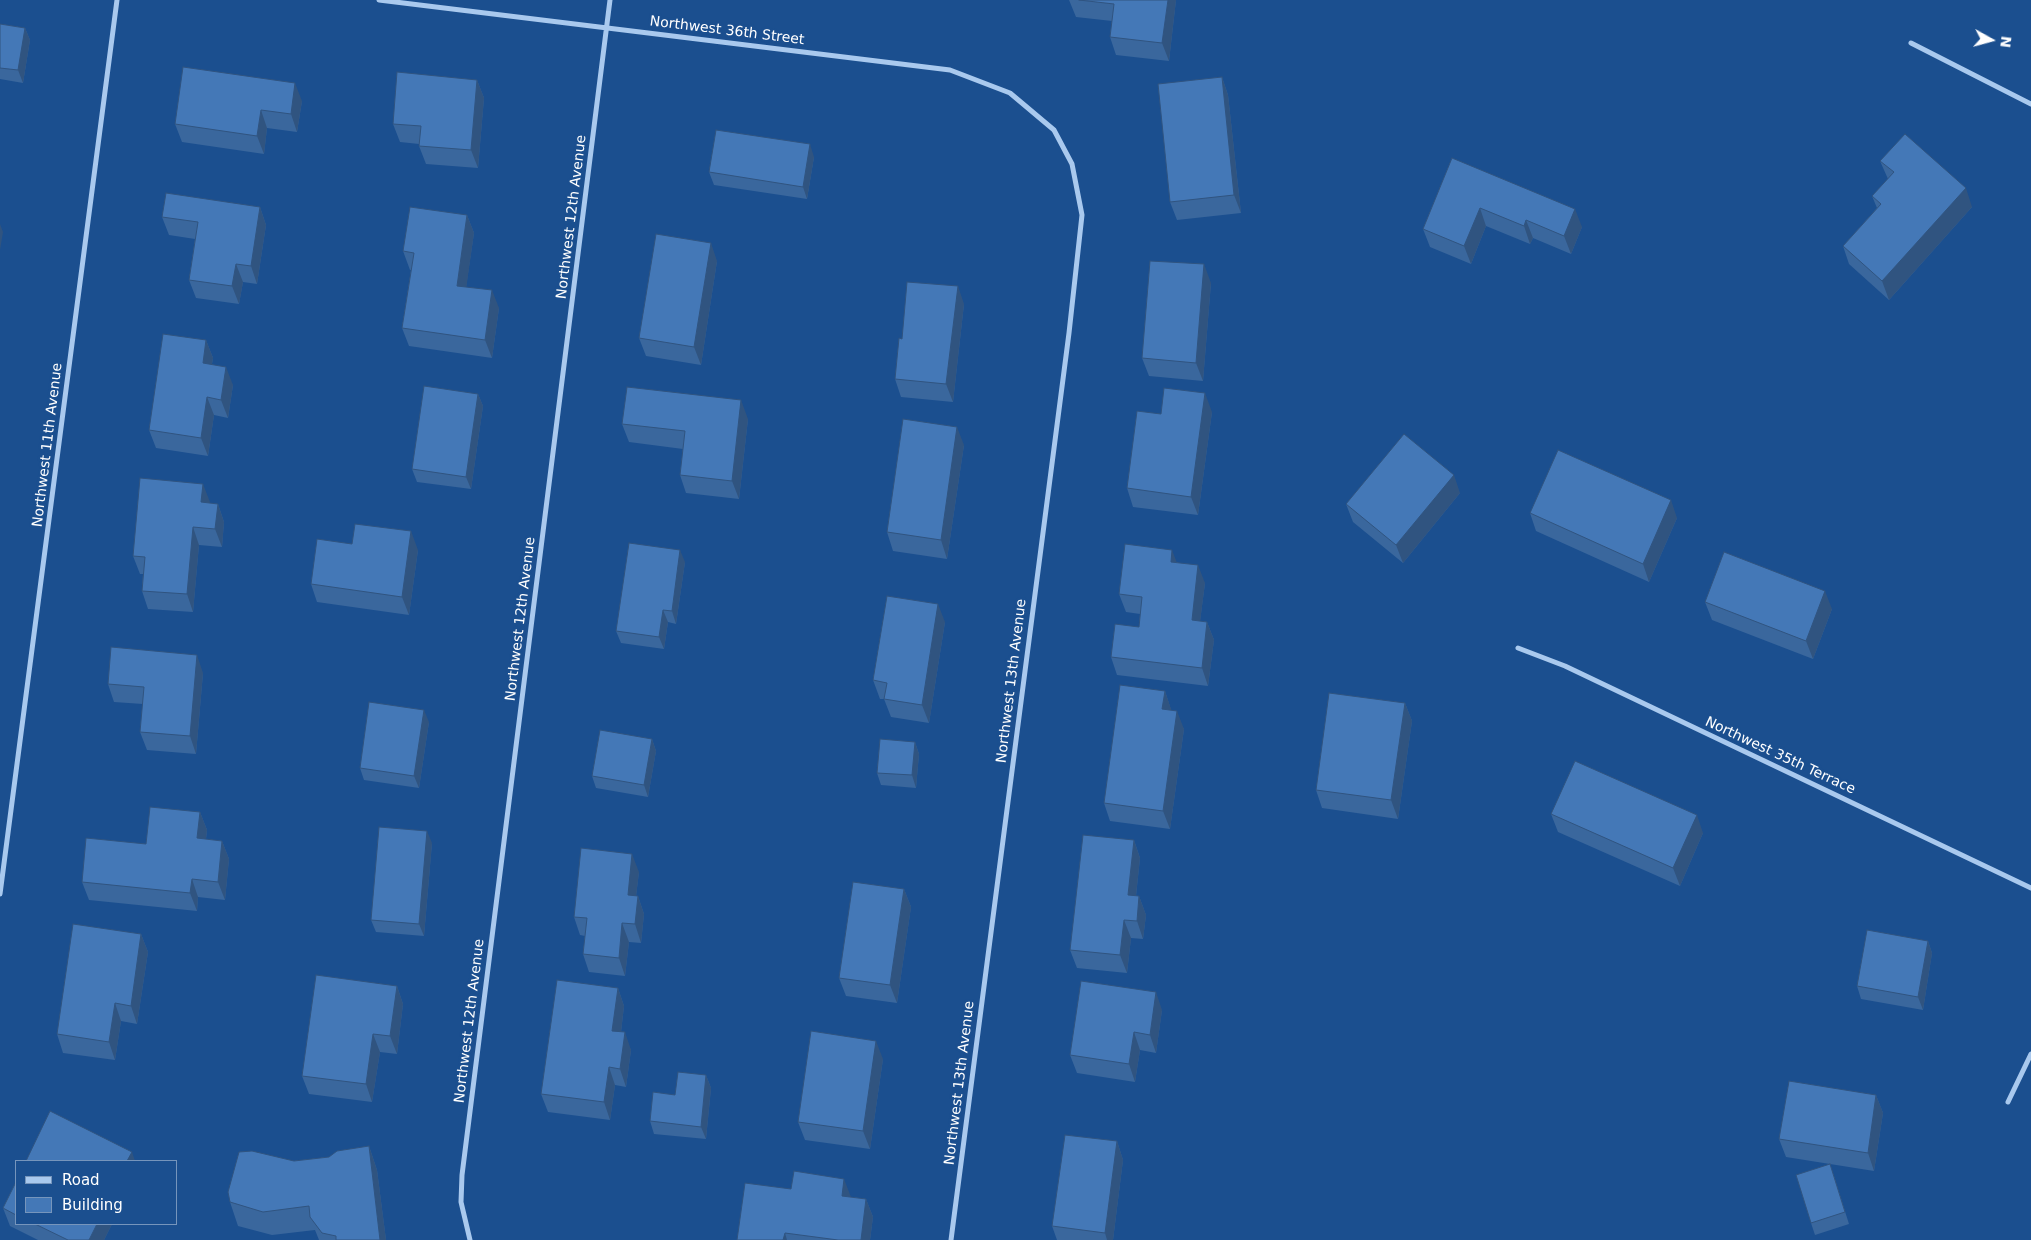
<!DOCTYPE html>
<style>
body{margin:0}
#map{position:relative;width:2031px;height:1240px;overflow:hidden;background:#1b4f8f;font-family:"DejaVu Sans",sans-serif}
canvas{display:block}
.legend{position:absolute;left:15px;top:1160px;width:162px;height:65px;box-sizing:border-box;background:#1b4f8f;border:1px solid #7695bc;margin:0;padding:6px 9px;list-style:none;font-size:15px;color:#fff}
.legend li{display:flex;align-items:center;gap:10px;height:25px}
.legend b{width:25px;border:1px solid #7695bc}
.north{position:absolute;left:1966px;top:15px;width:50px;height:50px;-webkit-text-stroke:4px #1b4f8f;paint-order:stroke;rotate:97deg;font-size:14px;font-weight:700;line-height:20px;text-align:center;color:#fff}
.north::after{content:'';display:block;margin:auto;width:18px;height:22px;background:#fff;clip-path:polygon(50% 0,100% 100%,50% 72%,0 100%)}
</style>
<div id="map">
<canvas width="2031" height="1240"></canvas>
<ul class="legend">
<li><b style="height:6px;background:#a9c9ee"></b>Road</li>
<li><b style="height:14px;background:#4478b7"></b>Building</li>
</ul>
<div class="north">N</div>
</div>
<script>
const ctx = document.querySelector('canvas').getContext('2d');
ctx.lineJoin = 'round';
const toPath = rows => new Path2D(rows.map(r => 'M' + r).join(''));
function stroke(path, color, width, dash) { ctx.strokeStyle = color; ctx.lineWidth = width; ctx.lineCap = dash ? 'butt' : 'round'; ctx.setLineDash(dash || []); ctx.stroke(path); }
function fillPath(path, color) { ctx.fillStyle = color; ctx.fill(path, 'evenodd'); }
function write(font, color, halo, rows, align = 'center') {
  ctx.font = font + ' "DejaVu Sans",sans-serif'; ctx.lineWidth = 5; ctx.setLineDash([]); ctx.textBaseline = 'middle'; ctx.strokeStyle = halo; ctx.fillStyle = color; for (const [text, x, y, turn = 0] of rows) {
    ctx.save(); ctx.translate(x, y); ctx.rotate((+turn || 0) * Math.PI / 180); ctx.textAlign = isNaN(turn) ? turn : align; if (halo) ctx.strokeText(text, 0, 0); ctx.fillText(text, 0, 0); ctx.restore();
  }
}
stroke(toPath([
 [379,0,950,70,1010,93,1054,130,1072,164,1082,215,1069,333,951,1240],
 [1911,43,2031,104],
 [1518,648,1565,666,2031,888],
 [0,894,117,0],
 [2008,1102,2031,1054],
 [470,1240,461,1202,462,1175,610,0]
]), '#a9c9ee', 5);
fillPath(toPath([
 [1069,0,1176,0,1169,61,1116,55,1110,37,1112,21,1076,17],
 [0,24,25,28,30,40,23,83,0,79],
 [1222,77,1228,95,1241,213,1177,220,1170,202],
 [477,80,484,98,478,168,426,164,419,146,419,144,400,142,393,124],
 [302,101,297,132,267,128,264,154,182,142,175,124],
 [814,157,807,199,714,185,709,172],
 [1452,158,1582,227,1571,254,1533,238,1530,244,1486,226,1471,264,1430,247,1423,229],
 [1880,161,1972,207,1889,300,1849,264,1843,246,1877,208,1872,196,1888,179],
 [260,207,266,225,257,284,243,282,239,304,196,298,189,280,195,239,169,235,162,217],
 [467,215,474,233,466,287,499,308,492,358,409,346,402,328,411,270,410,270,403,251],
 [717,261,701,365,646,356,639,338],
 [1211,283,1203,381,1149,376,1142,358],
 [964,304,953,402,901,397,895,379,902,339],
 [206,340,213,358,212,364,233,385,228,418,214,415,208,456,156,448,149,430],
 [478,394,483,406,471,489,417,482,412,469],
 [1212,412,1198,515,1133,507,1127,488,1161,414],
 [748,419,739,499,686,493,680,475,683,449,629,442,622,424],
 [964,445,947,559,893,551,887,532],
 [1460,493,1403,563,1353,522,1346,504],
 [210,502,209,503,218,504,224,522,222,547,199,545,193,612,148,609,142,591,143,574,140,574,133,556],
 [1530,513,1677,518,1649,582,1536,531],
 [352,544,418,550,409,615,317,602,311,584],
 [685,562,676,624,668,622,664,649,621,643,616,631],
 [1177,562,1205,583,1200,621,1207,622,1214,640,1208,686,1117,675,1111,657,1139,627,1140,614,1126,612,1119,594],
 [1705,602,1832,609,1813,659,1712,620],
 [945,622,929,723,891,717,884,699,880,699,873,680],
 [203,673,196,754,147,750,140,732,143,704,114,702,108,684],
 [1165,691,1171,710,1184,729,1170,829,1110,821,1104,803],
 [1405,703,1412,721,1398,819,1322,808,1316,790],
 [429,722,419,788,364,780,360,768],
 [652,739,656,751,648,797,596,788,592,776],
 [915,742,919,754,916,788,881,785,877,773],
 [200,812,207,830,206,839,222,841,229,859,225,900,198,897,197,911,89,900,82,882],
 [1551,814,1703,833,1680,886,1558,832],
 [1134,840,1140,858,1136,896,1139,896,1146,915,1143,939,1131,938,1127,973,1077,968,1070,950],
 [432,843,424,936,376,932,371,920],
 [639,872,636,896,638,896,644,914,641,943,629,942,625,976,589,972,583,954,585,936,580,935,574,917],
 [904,889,911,907,897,1003,846,996,839,978],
 [141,934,148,952,137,1024,121,1021,115,1060,63,1053,57,1034],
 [1928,941,1932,953,1923,1010,1861,999,1857,986],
 [397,986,403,1004,397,1054,380,1052,372,1102,309,1094,302,1076],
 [618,988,624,1006,621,1032,631,1050,626,1087,615,1085,610,1120,548,1112,541,1094],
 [1162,1010,1156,1053,1140,1050,1135,1082,1077,1073,1070,1055],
 [883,1059,870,1149,805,1140,798,1122],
 [706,1075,711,1088,706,1139,654,1134,650,1121,675,1095],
 [1876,1095,1883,1113,1874,1171,1786,1157,1779,1139],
 [1117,1141,1123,1160,1113,1240,1057,1240,1052,1226],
 [369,1146,377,1170,386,1240,319,1240,315,1230,272,1235,238,1226,230,1202,294,1161,329,1157],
 [1830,1164,1849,1224,1815,1235,1811,1223],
 [16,1182,16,1224,112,1224,104,1240,38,1240,10,1226,3,1208],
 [851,1197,866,1199,873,1217,870,1240,737,1240]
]), '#3a679d');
fillPath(toPath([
 [1168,0,1176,0,1169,61,1162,43],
 [25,28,30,40,23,83,18,70],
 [1222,77,1228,95,1241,213,1234,195],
 [477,80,484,98,478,168,471,150],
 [295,83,302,101,297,132,291,114],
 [261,110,267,128,264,154,257,136],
 [810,144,814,157,807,199,803,187],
 [1966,188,1972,207,1889,300,1882,281],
 [260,207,266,225,257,284,251,266],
 [1480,208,1486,226,1471,264,1464,246],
 [1575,209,1582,227,1571,254,1564,236],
 [467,215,474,233,464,304,457,286],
 [1526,220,1533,238,1530,244,1524,226],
 [0,224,3,232,0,250],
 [711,243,717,261,701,365,694,347],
 [236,264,243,282,239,304,232,286],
 [1204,264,1211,283,1203,381,1196,363],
 [958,286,964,304,953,402,946,384],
 [492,290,499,308,492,358,485,340],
 [206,340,213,358,209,381,203,363],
 [226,367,233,385,228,418,221,400],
 [1205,393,1212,412,1198,515,1191,497],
 [478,394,483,406,471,489,466,477],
 [207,397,214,415,208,456,201,438],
 [741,400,748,419,739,499,732,481],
 [957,427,964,445,947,559,941,540],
 [1454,475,1460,493,1403,563,1396,545],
 [203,484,210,502,208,520,201,502],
 [1671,500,1677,518,1649,582,1643,564],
 [218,504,224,522,222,547,215,529],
 [193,527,199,545,193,612,187,594],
 [411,531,418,550,409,615,402,597],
 [680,550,685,562,676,624,672,611],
 [1172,550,1179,568,1171,562],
 [1198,565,1205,583,1198,638,1192,620],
 [1825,591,1832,609,1813,659,1806,641],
 [938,604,945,622,929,723,922,705],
 [663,610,668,622,664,649,659,637],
 [1207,622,1214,640,1208,686,1202,668],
 [197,655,203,673,196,754,190,736],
 [1165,691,1171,709,1169,727,1162,709],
 [1405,703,1412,721,1398,819,1391,800],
 [424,710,429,722,419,788,414,776],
 [1177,711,1184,729,1170,829,1163,811],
 [652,739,656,751,648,797,644,785],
 [915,742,919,754,916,788,912,775],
 [200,812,207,830,204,856,197,838],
 [1697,815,1703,833,1680,886,1673,868],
 [427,831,432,843,424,936,419,924],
 [1134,840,1140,858,1134,914,1128,895],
 [222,841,229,859,225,900,218,882],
 [632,854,639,872,634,913,628,895],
 [192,879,198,897,197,911,190,893],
 [904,889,911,907,897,1003,890,985],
 [638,896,644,914,641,943,635,924],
 [1139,896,1146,915,1143,939,1137,921],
 [1124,920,1131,938,1127,973,1120,955],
 [622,923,629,942,625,976,619,958],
 [141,934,148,952,137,1024,131,1006],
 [1928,941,1932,953,1923,1010,1918,997],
 [397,986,403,1004,397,1054,390,1036],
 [618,988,624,1006,619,1049,612,1031],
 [1156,992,1162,1010,1156,1053,1150,1035],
 [115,1003,121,1021,115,1060,109,1042],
 [625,1032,631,1050,626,1087,620,1069],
 [1134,1032,1140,1050,1135,1082,1129,1064],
 [373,1034,380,1052,372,1102,366,1084],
 [876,1041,883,1059,870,1149,863,1131],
 [609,1067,615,1085,610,1120,604,1102],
 [706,1075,711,1088,706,1139,701,1127],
 [1876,1095,1883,1113,1874,1171,1868,1153],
 [1117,1141,1123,1160,1113,1240,1107,1240,1105,1233],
 [369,1146,377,1170,386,1240,380,1240],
 [132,1152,135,1161,127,1161],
 [844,1179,851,1197,849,1214,842,1196],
 [866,1199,873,1217,870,1240,861,1240],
 [97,1224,112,1224,104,1240,89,1240],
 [785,1233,787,1240,783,1240]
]), '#305480');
const building = toPath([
 [1079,0,1168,0,1162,43,1110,37,1114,4,1079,0],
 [0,24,25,28,18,70,0,68,0,24],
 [183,67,295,83,291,114,261,110,257,136,175,124,183,67],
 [397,72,477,80,471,150,419,146,421,126,393,124,397,72],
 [1222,77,1234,195,1170,202,1158,84,1222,77],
 [716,130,810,144,803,187,709,172,716,130],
 [1905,134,1966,188,1882,281,1843,246,1881,204,1872,196,1894,172,1880,161,1905,134],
 [1452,158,1575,209,1564,236,1526,220,1524,226,1480,208,1464,246,1423,229,1452,158],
 [166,193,260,207,251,266,236,264,232,286,189,280,198,222,162,217,166,193],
 [410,207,467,215,457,286,492,290,485,340,402,328,414,253,403,251,410,207],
 [656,234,711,243,694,347,639,338,656,234],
 [1150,261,1204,264,1196,363,1142,358,1150,261],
 [907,282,958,286,946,384,895,379,899,338,902,339,907,282],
 [163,334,206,340,203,363,226,367,221,400,207,397,201,438,149,430,163,334],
 [424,386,478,394,466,477,412,469,424,386],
 [627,387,741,400,732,481,680,475,685,431,622,424,627,387],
 [1164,388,1205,393,1191,497,1127,488,1137,411,1161,414,1164,388],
 [903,419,957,427,941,540,887,532,903,419],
 [1404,434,1454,475,1396,545,1346,504,1404,434],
 [1558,450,1671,500,1643,564,1530,513,1558,450],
 [140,478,203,484,201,502,218,504,215,529,193,527,187,594,142,591,145,557,133,556,140,478],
 [355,524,411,531,402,597,311,584,317,539,352,544,355,524],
 [629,543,680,550,672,611,663,610,659,637,616,631,629,543],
 [1125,544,1172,550,1171,562,1198,565,1192,620,1207,622,1202,668,1111,657,1115,624,1139,627,1142,597,1119,594,1125,544],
 [1724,552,1825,591,1806,641,1705,602,1724,552],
 [887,596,938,604,922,705,884,699,887,683,873,680,887,596],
 [111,647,197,655,190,736,140,732,144,687,108,684,111,647],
 [1120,685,1165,691,1162,709,1177,711,1163,811,1104,803,1120,685],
 [1329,693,1405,703,1391,800,1316,790,1329,693],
 [369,702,424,710,414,776,360,768,369,702],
 [600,730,652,739,644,785,592,776,600,730],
 [880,739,915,742,912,775,877,773,880,739],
 [1575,761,1697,815,1673,868,1551,814,1575,761],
 [150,807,200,812,197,838,222,841,218,882,192,879,190,893,82,882,86,838,146,844,150,807],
 [379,827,427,831,419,924,371,920,379,827],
 [1083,835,1134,840,1128,895,1139,896,1137,921,1124,920,1120,955,1070,950,1083,835],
 [581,848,632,854,628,895,638,896,635,924,622,923,619,958,583,954,587,918,574,917,581,848],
 [853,882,904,889,890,985,839,978,853,882],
 [73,924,141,934,131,1006,115,1003,109,1042,57,1034,73,924],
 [1867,930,1928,941,1918,997,1857,986,1867,930],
 [316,975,397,986,390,1036,373,1034,366,1084,302,1076,316,975],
 [557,980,618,988,612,1031,625,1032,620,1069,609,1067,604,1102,541,1094,557,980],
 [1081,981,1156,992,1150,1035,1134,1032,1129,1064,1070,1055,1081,981],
 [811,1031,876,1041,863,1131,798,1122,811,1031],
 [678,1072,706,1075,701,1127,650,1121,653,1092,675,1095,678,1072],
 [1789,1081,1876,1095,1868,1153,1779,1139,1789,1081],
 [50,1111,132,1152,127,1161,26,1161,50,1111],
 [1065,1135,1117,1141,1105,1233,1052,1226,1065,1135],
 [369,1146,380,1240,336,1240,336,1236,322,1233,310,1217,309,1206,263,1212,230,1202,228,1192,239,1152,252,1151,294,1161,329,1157,337,1151,369,1146],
 [1830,1164,1845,1212,1811,1223,1796,1175,1830,1164],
 [794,1171,844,1179,842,1196,866,1199,861,1240,838,1240,785,1233,783,1240,737,1240,745,1183,791,1189,794,1171],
 [16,1182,16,1215,3,1208,16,1182],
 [35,1224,97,1224,89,1240,68,1240,35,1224]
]);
fillPath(building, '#4478b7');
stroke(building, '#305480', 1);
write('14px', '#fff', '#1b4f8f', [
 ["Northwest 36th Street",727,31,7],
 ["Northwest 12th Avenue",572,217,-83],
 ["Northwest 11th Avenue",48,445,-83],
 ["Northwest 12th Avenue",521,619,-83],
 ["Northwest 13th Avenue",1012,681,-83],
 ["Northwest 35th Terrace",1780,756,25],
 ["Northwest 12th Avenue",470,1021,-83],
 ["Northwest 13th Avenue",960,1083,-83]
]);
</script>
